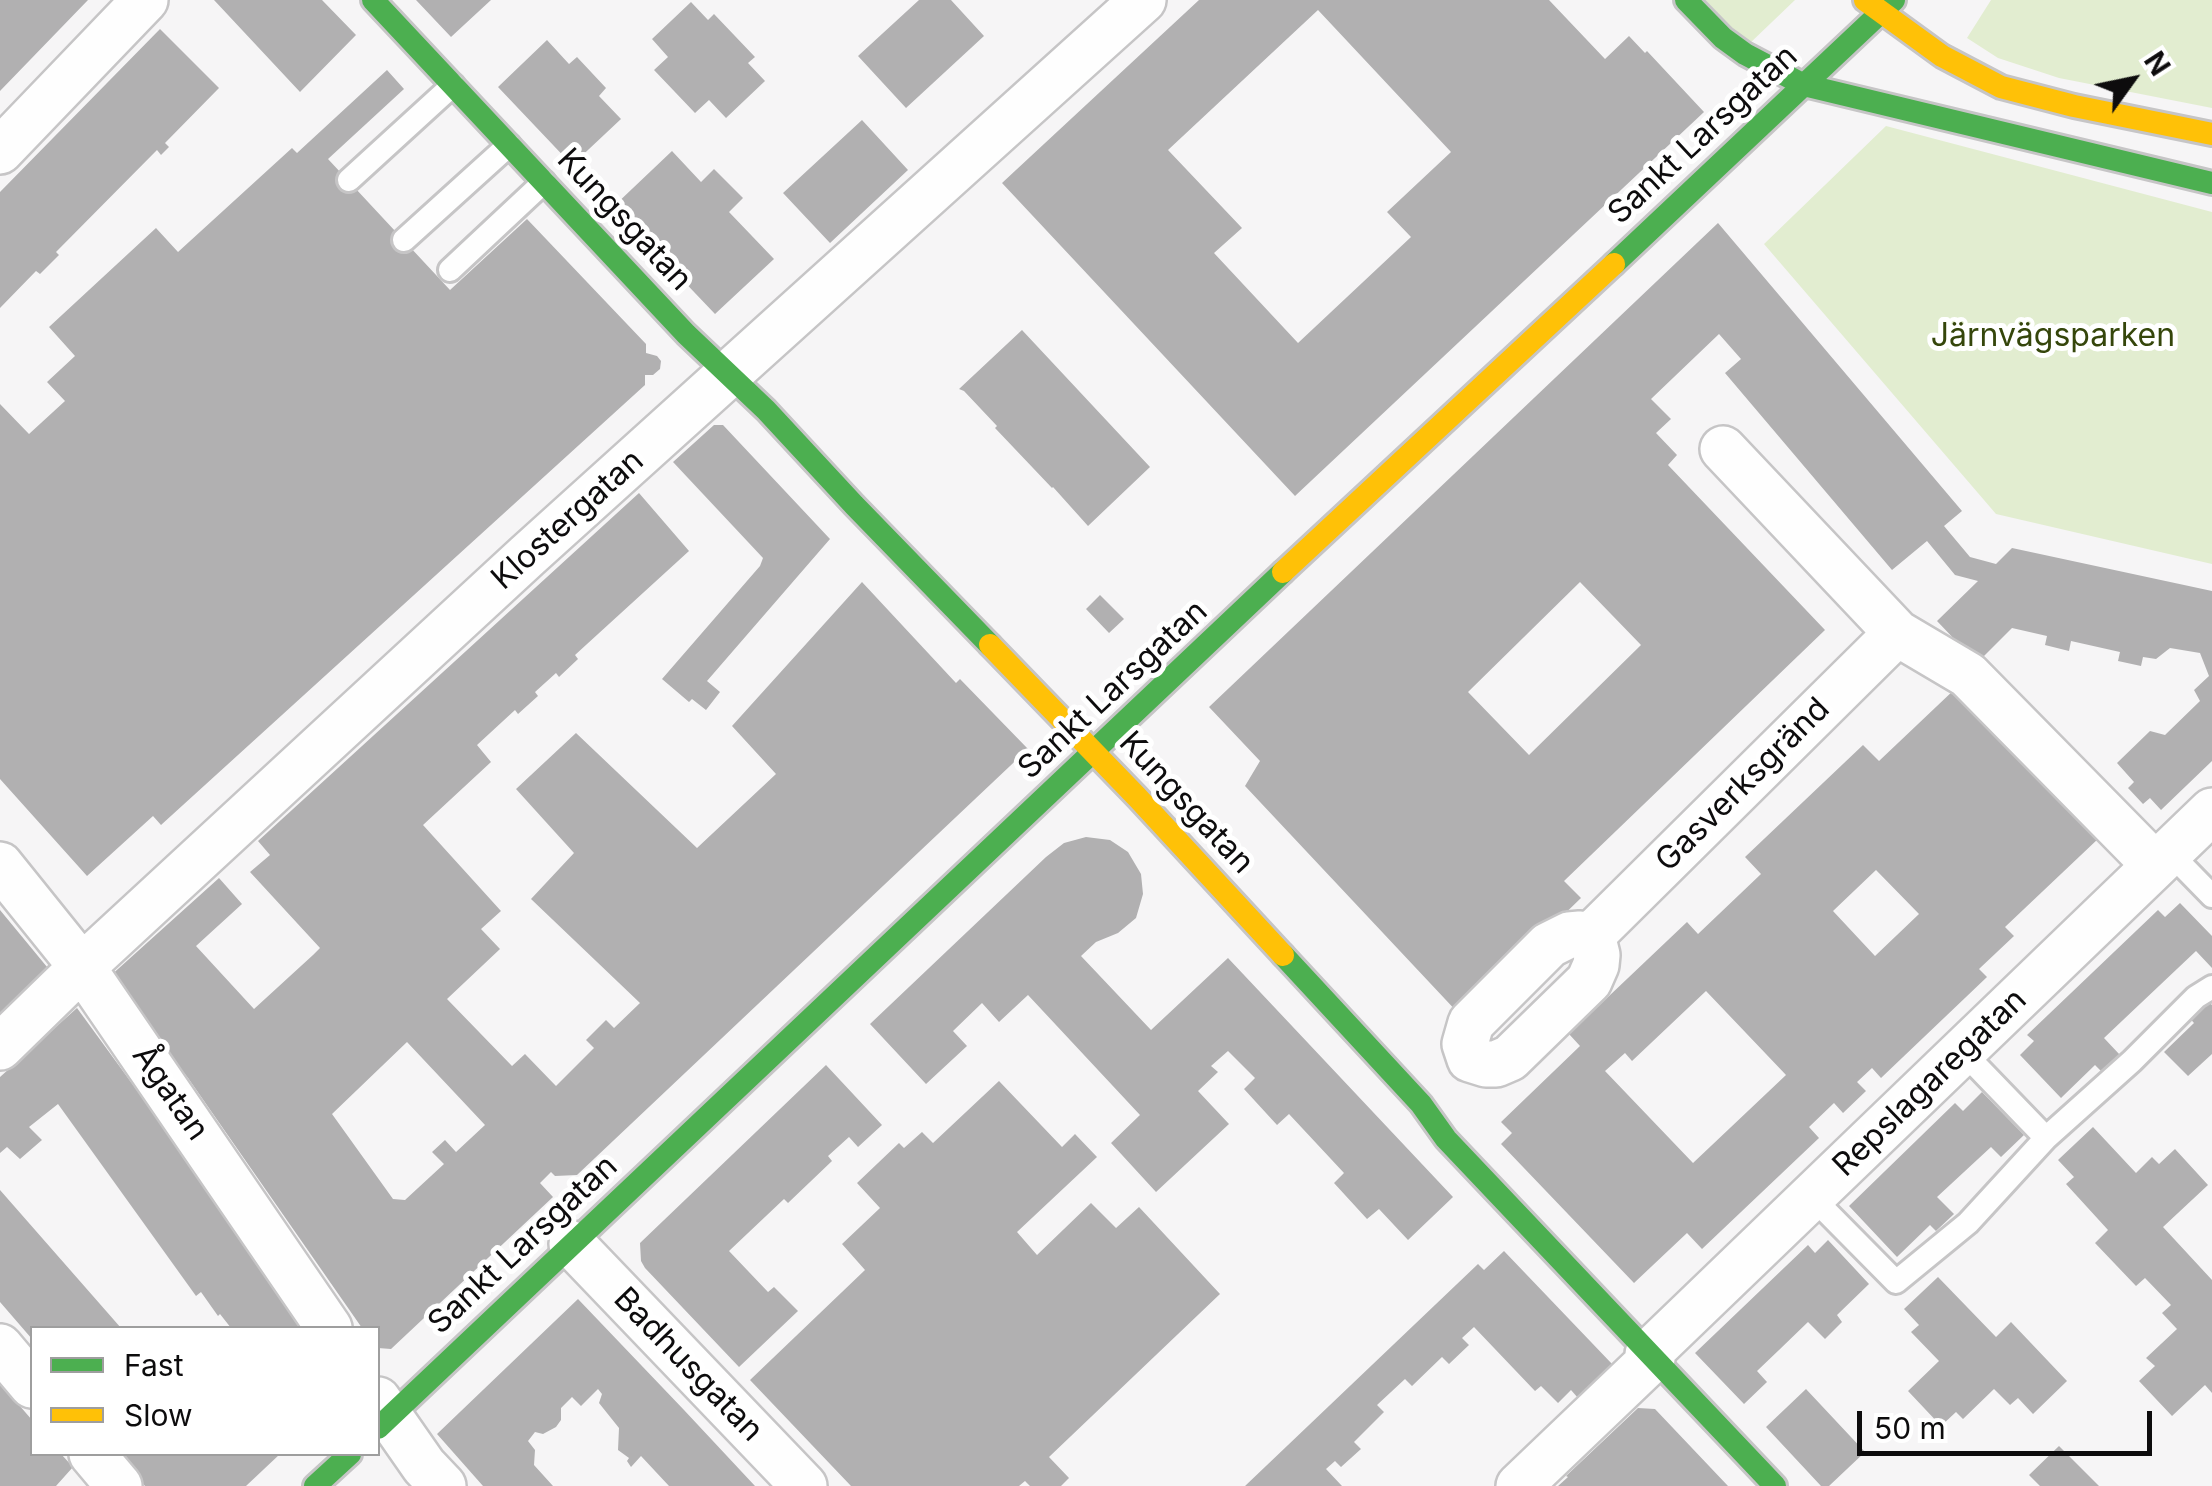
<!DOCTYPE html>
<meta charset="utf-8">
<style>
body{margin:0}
#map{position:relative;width:2212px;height:1486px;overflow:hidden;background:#f6f5f6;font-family:Inter,sans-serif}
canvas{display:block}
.legend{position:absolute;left:30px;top:1326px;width:350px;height:130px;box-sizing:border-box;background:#fff;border:2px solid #9e9e9e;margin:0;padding:12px 18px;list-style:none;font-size:30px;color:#0d0c0d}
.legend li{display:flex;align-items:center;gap:20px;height:50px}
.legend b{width:50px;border:2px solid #9e9e9e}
.north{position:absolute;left:2082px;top:30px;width:100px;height:100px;-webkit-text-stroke:8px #fff;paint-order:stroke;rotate:57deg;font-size:28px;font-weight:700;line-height:40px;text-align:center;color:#0d0c0d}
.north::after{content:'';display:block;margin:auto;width:35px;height:45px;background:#0d0c0d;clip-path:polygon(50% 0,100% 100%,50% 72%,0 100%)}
.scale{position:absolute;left:1857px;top:1411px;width:295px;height:45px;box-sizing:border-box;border:5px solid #0d0c0d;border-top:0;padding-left:12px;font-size:30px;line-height:35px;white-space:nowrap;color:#0d0c0d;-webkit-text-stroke:8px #fff;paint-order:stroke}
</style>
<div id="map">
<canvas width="2212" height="1486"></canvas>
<ul class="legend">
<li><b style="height:12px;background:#4caf50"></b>Fast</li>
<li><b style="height:12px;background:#ffc107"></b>Slow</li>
</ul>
<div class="north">N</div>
<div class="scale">50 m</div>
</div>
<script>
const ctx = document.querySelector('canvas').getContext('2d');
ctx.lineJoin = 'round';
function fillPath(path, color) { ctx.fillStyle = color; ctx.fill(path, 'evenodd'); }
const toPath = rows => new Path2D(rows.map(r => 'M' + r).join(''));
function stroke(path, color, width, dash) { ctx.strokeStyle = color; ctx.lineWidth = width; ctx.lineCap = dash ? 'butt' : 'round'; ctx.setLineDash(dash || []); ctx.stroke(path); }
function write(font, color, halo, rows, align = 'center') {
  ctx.font = font + ' Inter,sans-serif'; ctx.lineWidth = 10; ctx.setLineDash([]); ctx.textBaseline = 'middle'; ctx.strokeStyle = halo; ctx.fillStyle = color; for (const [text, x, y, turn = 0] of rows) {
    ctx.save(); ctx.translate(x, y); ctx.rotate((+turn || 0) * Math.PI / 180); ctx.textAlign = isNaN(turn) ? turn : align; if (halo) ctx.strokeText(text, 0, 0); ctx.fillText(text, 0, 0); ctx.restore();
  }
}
fillPath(toPath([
 [1705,0,1795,0,1748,45],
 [1991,0,2212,0,2212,108,2059,78,1998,58,1967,38],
 [1886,126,2212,212,2212,564,1996,514,1764,244]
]), '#e2edd0');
fillPath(toPath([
 [0,0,88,0,0,91],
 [214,0,322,0,356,35,300,92],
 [416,0,491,0,451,37],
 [919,0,951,0,984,36,906,108,858,56],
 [1199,0,1549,0,1605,59,1629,36,1645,53,1647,51,1704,112,1295,496,1002,183],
 [1318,10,1451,152,1387,212,1411,237,1298,343,1214,253,1242,228,1168,150],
 [691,2,708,20,714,14,755,57,748,63,765,81,726,118,709,100,695,113,654,70,668,57,652,39],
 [160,29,219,88,165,143,169,147,161,155,157,150,56,252,59,255,40,274,36,271,0,308,0,192],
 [547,40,569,64,577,57,606,88,599,96,621,119,572,165,498,87],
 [387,70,404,89,328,159,450,290,527,219,646,344,646,353,657,356,661,361,660,369,653,375,645,375,645,385,161,825,153,816,87,876,0,779,0,404,29,434,65,401,47,382,75,356,49,327,156,228,178,252,292,148,297,153],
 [862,120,908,170,830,243,783,193],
 [672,151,701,182,714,169,743,198,729,212,774,259,715,314,613,207],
 [1718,223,1962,511,1944,526,1970,557,1996,564,2012,548,2212,591,2212,761,2161,810,2150,798,2143,804,2128,788,2134,782,2117,763,2150,731,2165,735,2200,701,2194,690,2209,676,2200,653,2170,648,2156,659,2143,657,2141,666,2118,661,2120,652,2071,641,2069,651,2045,645,2047,636,2012,628,1977,663,1937,621,1978,581,1955,575,1927,541,1892,570,1725,373,1741,359,1719,334,1651,399,1671,419,1656,433,1677,455,1668,465,1825,630,1564,881,1581,898,1460,1015,1245,786,1260,761,1209,707],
 [1580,582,1641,645,1529,755,1468,692],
 [1022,330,1150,467,1088,526,1053,487,1052,488,995,428,997,426,964,391,959,389],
 [714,425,723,425,830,539,707,681,720,692,706,710,692,699,689,702,662,679,760,566,763,558,673,462],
 [639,493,689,551,575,655,578,659,559,677,556,673,535,692,538,696,518,714,515,710,477,745,491,762,423,825,501,911,481,929,500,949,447,999,512,1066,525,1054,556,1086,594,1048,586,1040,606,1020,614,1028,640,1003,531,899,574,853,516,789,576,733,697,848,776,774,732,726,862,582,956,683,960,679,1028,749,577,1175,555,1176,551,1172,540,1183,553,1197,391,1349,378,1348,378,1328,362,1328,188,1078,108,978,219,878,242,904,196,946,254,1009,313,955,320,948,250,872,270,855,258,841],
 [407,1042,485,1125,456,1152,445,1140,432,1152,444,1164,405,1200,393,1199,332,1114],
 [1100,595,1124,619,1109,633,1086,609],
 [1956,688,2099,838,2005,927,2014,936,1979,969,1987,977,1881,1078,1872,1068,1857,1082,1866,1091,1843,1113,1834,1103,1809,1127,1819,1138,1702,1249,1687,1233,1634,1283,1501,1144,1512,1133,1501,1122,1580,1046,1569,1034,1687,922,1698,934,1761,874,1745,857,1863,745,1879,761],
 [1876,870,1919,914,1875,956,1833,911],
 [1706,991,1786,1075,1693,1163,1605,1071,1625,1053,1632,1061],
 [1086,837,1110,840,1128,852,1141,874,1143,894,1136,918,1118,933,1096,942,1081,956,1151,1030,1228,958,1453,1197,1408,1240,1379,1209,1367,1219,1334,1183,1344,1173,1289,1114,1277,1125,1244,1089,1255,1078,1228,1051,1211,1066,1218,1072,1198,1091,1229,1124,1156,1192,1111,1143,1140,1115,1028,995,999,1022,982,1003,953,1031,967,1046,926,1084,870,1024,1046,857,1064,843],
 [2180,903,2212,936,2212,968,2196,951,2104,1038,2120,1055,2102,1072,2095,1065,2061,1098,2020,1055,2034,1041,2027,1035,2158,910,2165,917],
 [0,910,52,973,0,1020],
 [2205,998,2212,1005,2212,1054,2188,1076,2164,1052,2194,1023,2187,1015],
 [77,1008,268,1270,307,1328,231,1328,220,1314,218,1316,201,1292,196,1296,58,1104,29,1127,42,1140,20,1159,7,1147,0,1153,0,1077],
 [826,1065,882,1125,858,1147,849,1137,828,1156,832,1161,788,1203,784,1199,729,1251,768,1292,774,1287,798,1311,739,1367,645,1268,641,1261,640,1243],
 [999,1081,1062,1147,1075,1134,1097,1157,1017,1232,1037,1255,1091,1203,1116,1228,1139,1207,1220,1294,1049,1457,1069,1478,1061,1486,1030,1486,1025,1481,1019,1486,851,1486,750,1380,865,1270,842,1244,880,1208,857,1183,899,1143,904,1148,922,1132,933,1143],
 [1982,1092,2024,1135,2001,1157,1991,1147,1937,1197,1954,1214,1936,1231,1930,1225,1897,1257,1849,1206,1955,1103,1963,1111],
 [2093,1127,2136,1173,2152,1157,2159,1164,2175,1149,2208,1185,2163,1227,2212,1280,2212,1393,2205,1385,2172,1416,2139,1381,2155,1366,2146,1358,2177,1329,2162,1313,2171,1305,2145,1278,2136,1286,2095,1243,2108,1230,2066,1184,2074,1177,2058,1160],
 [0,1190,121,1328,32,1328,32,1339,0,1302],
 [1828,1240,1869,1284,1837,1315,1842,1322,1825,1339,1808,1322,1779,1350,1757,1371,1767,1382,1744,1404,1695,1353,1808,1245,1815,1253],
 [1504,1251,1613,1365,1578,1398,1571,1390,1558,1403,1541,1386,1535,1391,1474,1327,1462,1338,1469,1345,1449,1364,1442,1357,1412,1386,1405,1379,1377,1405,1384,1412,1354,1442,1361,1449,1341,1467,1335,1461,1326,1469,1342,1486,1245,1486,1478,1264,1484,1270],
 [1938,1277,1996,1337,2011,1322,2067,1381,2033,1414,2018,1398,2010,1405,1994,1389,1963,1419,1956,1412,1941,1426,1908,1391,1939,1361,1911,1332,1919,1325,1904,1309],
 [578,1299,684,1410,755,1486,669,1486,641,1456,631,1467,627,1461,629,1458,618,1450,619,1428,599,1403,602,1394,598,1389,581,1406,572,1397,561,1408,561,1420,556,1427,543,1434,535,1432,528,1441,535,1450,534,1465,553,1486,483,1486,437,1434],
 [0,1383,32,1420,32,1454,61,1454,73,1467,56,1486,0,1486],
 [1806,1389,1865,1452,1829,1486,1821,1486,1766,1427],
 [1638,1408,1655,1409,1728,1486,1558,1486,1568,1477,1566,1476],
 [2059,1446,2099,1486,2040,1486,2029,1475],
 [117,1454,280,1454,246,1486,145,1486]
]), '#b1b0b1');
const lane = toPath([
 [349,180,453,85],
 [404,240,509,145],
 [450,270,544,182],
 [2169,852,2212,896],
 [2046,1138,2132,1061,2196,997,2212,987],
 [1812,1197,1896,1282,1968,1223,2046,1138,1963,1052]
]);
const street = toPath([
 [0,151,145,0],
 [1723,449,1897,633,1968,675,2155,865],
 [0,865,82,967,329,1328],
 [1580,934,1589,938,1595,947,1597,955,1596,965,1589,981,1510,1058,1496,1064,1486,1064,1470,1059,1465,1044,1471,1023,1549,945,1569,935,1580,934],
 [1589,938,1897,633],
 [0,1047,82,967,527,556,1143,0],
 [572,1244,804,1486],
 [0,1347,32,1385],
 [1648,1354,2212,811],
 [378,1400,424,1466,443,1486],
 [92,1454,119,1486],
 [1519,1486,1652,1359]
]);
const fast = toPath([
 [373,0,686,334,766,410,854,505,990,645],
 [1686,0,1723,38,1745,54,1804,85,2212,183],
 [1614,264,1894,0],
 [1283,955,1421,1104,1446,1139,1775,1486],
 [378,1428,1283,572],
 [315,1486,350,1454]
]);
const slow = toPath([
 [1865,0,1942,56,2001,87,2074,106,2212,134],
 [1283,572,1614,264],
 [990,645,1137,797,1283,955]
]);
stroke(lane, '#c6c5c6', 28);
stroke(street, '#c6c5c6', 50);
stroke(fast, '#c6c5c6', 28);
stroke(slow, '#c6c5c6', 28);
stroke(lane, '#fefefe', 22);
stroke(street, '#fefefe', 45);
stroke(fast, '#4caf50', 22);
stroke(slow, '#ffc107', 22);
write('32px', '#0d0c0d', '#fff', [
 ["Sankt Larsgatan",1703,135,-43],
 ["Kungsgatan",624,220,47],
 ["Klostergatan",568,520,-42],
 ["Sankt Larsgatan",1113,690,-43],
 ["Gasverksgränd",1743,785,-45],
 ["Kungsgatan",1186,803,47],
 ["Repslagaregatan",1930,1083,-44],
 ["Ågatan",170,1093,55],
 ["Sankt Larsgatan",523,1245,-43],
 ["Badhusgatan",688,1365,46]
]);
write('32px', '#35460b', '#fff', [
 ["Järnvägsparken",2053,336]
]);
</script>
